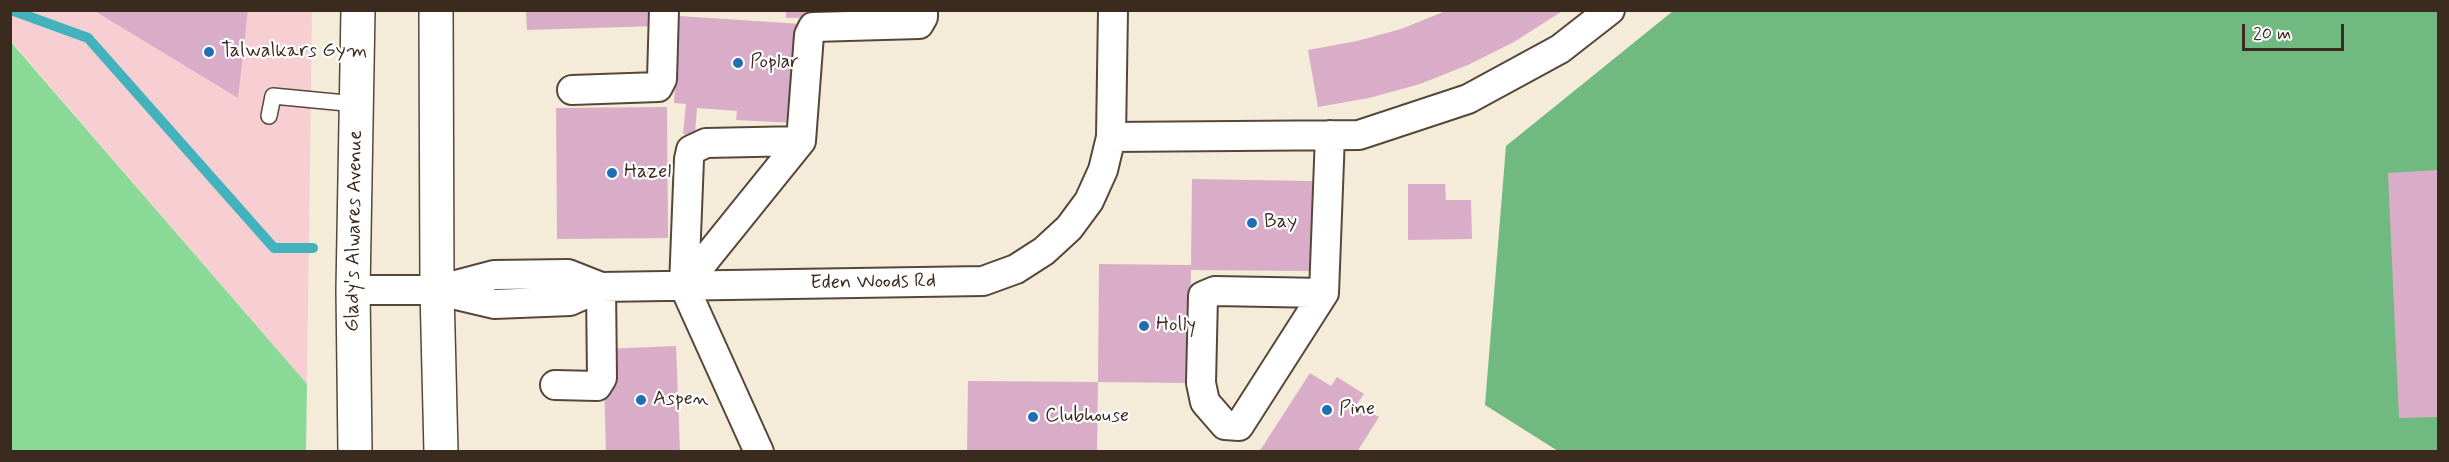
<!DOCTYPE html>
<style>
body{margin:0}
#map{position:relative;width:2449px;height:462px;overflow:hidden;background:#f4ecd8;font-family:Mynerve,sans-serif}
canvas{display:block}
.frame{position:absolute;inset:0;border:12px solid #3b2a1e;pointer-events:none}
.scale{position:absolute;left:2242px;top:24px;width:102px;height:27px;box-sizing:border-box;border:3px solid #3b2a1e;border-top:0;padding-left:8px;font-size:18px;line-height:21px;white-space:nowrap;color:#3b2a1e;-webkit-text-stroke:4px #fff;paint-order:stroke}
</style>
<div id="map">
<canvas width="2449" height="462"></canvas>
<div class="frame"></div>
<div class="scale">20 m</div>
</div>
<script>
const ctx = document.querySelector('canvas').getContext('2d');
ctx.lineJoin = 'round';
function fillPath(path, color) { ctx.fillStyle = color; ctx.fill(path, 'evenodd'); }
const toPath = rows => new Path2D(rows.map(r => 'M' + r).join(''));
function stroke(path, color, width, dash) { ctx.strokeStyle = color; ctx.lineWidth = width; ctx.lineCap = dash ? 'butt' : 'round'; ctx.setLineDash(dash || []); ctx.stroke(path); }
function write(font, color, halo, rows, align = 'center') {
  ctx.font = font + ' Mynerve,sans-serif'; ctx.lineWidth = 4.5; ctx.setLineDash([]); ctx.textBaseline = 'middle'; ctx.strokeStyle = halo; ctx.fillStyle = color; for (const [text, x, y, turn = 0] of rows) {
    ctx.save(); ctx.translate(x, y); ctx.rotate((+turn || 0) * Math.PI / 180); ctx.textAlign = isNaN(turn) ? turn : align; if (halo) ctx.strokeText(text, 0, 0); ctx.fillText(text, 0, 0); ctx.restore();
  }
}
fillPath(toPath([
 [11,11,312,11,307,384,11,41]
]), '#f7cfd3');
fillPath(toPath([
 [10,41,307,384,306,451,11,451]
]), '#8bd997');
fillPath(toPath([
 [1673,11,2438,11,2438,451,1558,451,1485,405,1506,146]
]), '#70b980');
stroke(toPath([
 [11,10,88,38,274,248,313,248]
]), '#42b2bd', 10);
fillPath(toPath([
 [93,10,248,10,238,98],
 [526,10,658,10,658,26,527,30],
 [786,10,918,10,918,16,786,18],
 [1448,10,1564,10,1514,42,1468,65,1420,84,1369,98,1318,107,1308,50,1357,41,1401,29],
 [679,16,802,24,795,123,736,120,737,111,697,108,695,134,683,134,686,104,674,103],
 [667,107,668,238,557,239,556,108],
 [2438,170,2438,417,2399,418,2388,173],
 [1192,179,1312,181,1312,271,1191,270,1189,383,1098,382,1099,264,1191,265],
 [1408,184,1445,184,1446,200,1471,200,1472,239,1408,240],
 [676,346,680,451,606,452,603,349],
 [1310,373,1331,386,1337,377,1364,394,1357,404,1379,417,1357,452,1259,452],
 [968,381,1098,382,1097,452,967,452]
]), '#d9adc7');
const lane = toPath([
 [269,116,273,96,356,104]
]);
const street = toPath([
 [572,90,658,87,662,79,664,10],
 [1111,137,1359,135,1468,99,1560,49,1610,10],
 [684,286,801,141,809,35,813,27,919,24,923,17,923,10],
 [353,290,437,290,494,275,568,274,601,287,983,281,1016,269,1044,251,1069,228,1089,201,1103,170,1111,137,1113,10],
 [439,291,494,304,570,301,601,287],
 [1324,293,1239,426,1225,425,1205,402,1201,383,1203,296,1215,291,1324,293,1330,135],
 [555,385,597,386,602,378,601,287],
 [759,452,684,286,689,159,691,150,706,143,801,141]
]);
const secondary = toPath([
 [436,10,437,290,441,452],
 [355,452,353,290,358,10]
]);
stroke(lane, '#57473a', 18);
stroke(street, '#57473a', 32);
stroke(secondary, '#57473a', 36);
stroke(lane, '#fff', 15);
stroke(street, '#fff', 28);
stroke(secondary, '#fff', 33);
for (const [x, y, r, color] of [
 [209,52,6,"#1f6fb2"],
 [738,63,6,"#1f6fb2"],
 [612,173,6,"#1f6fb2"],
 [1252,223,6,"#1f6fb2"],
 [1144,326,6,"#1f6fb2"],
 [641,400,6,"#1f6fb2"],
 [1327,410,6,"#1f6fb2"],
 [1033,417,6,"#1f6fb2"]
]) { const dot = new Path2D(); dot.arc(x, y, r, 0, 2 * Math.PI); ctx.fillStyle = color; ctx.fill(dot); stroke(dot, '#fff', 2); }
write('20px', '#3b2a1e', '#fff', [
 ["Talwalkars Gym",221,52],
 ["Poplar",750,63],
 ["Hazel",624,173],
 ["Bay",1264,223],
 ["Holly",1156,326],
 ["Aspen",653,400],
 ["Pine",1339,410],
 ["Clubhouse",1045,417]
], 'left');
write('20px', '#3b2a1e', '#fff', [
 ["Glady's Alwares Avenue",355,231,-89],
 ["Eden Woods Rd",873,283,-1]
]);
</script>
